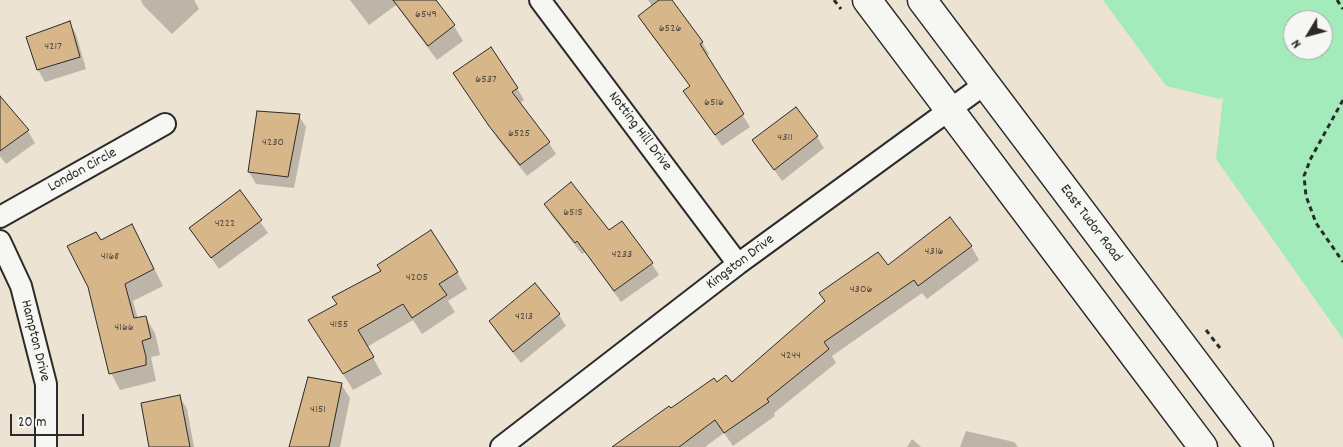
<!DOCTYPE html>
<style>
body{margin:0}
#map{position:relative;width:1343px;height:447px;overflow:hidden;background:#ede3d3;font-family:Dekko,sans-serif}
canvas{display:block}
.north{position:absolute;left:1283px;top:10px;width:50px;height:50px;box-sizing:border-box;background:#f6f6f2;border:1px solid #a5a5a2;border-radius:50%;rotate:233deg;font-size:14px;font-weight:700;line-height:20px;text-align:center;color:#2b2b2b}
.north::after{content:'';display:block;margin:auto;width:18px;height:22px;background:#2b2b2b;clip-path:polygon(50% 0,100% 100%,50% 72%,0 100%)}
.scale{position:absolute;left:10px;top:414px;width:74px;height:22px;box-sizing:border-box;border:2px solid #2b2b2b;border-top:0;padding-left:6px;font-size:15px;line-height:18px;white-space:nowrap;color:#2b2b2b;-webkit-text-stroke:4px #f6f6f2;paint-order:stroke}
</style>
<div id="map">
<canvas width="1343" height="447"></canvas>
<div class="north">N</div>
<div class="scale">20 m</div>
</div>
<script>
const ctx = document.querySelector('canvas').getContext('2d');
ctx.lineJoin = 'round';
function fillPath(path, color) { ctx.fillStyle = color; ctx.fill(path, 'evenodd'); }
const toPath = rows => new Path2D(rows.map(r => 'M' + r).join(''));
function stroke(path, color, width, dash) { ctx.strokeStyle = color; ctx.lineWidth = width; ctx.lineCap = dash ? 'butt' : 'round'; ctx.setLineDash(dash || []); ctx.stroke(path); }
function write(font, color, halo, rows, align = 'center') {
  ctx.font = font + ' Dekko,sans-serif'; ctx.lineWidth = 4; ctx.setLineDash([]); ctx.textBaseline = 'middle'; ctx.strokeStyle = halo; ctx.fillStyle = color; for (const [text, x, y, turn = 0] of rows) {
    ctx.save(); ctx.translate(x, y); ctx.rotate((+turn || 0) * Math.PI / 180); ctx.textAlign = isNaN(turn) ? turn : align; if (halo) ctx.strokeText(text, 0, 0); ctx.fillText(text, 0, 0); ctx.restore();
  }
}
fillPath(toPath([
 [1103,0,1343,0,1343,339,1216,159,1223,97,1219,99,1166,86],
 [1293,20,1323,20,1323,50,1293,50]
]), '#a3ebba');
fillPath(toPath([
 [141,0,194,0,199,9,172,34,143,5],
 [350,0,435,0,454,26,463,41,437,60,396,5,369,25],
 [648,0,670,0,702,42,709,54,706,56,750,127,722,146,685,92,691,87,646,28,639,16,652,6],
 [69,22,76,34,86,69,45,82,38,70,27,38],
 [462,85,517,88,524,100,519,104,549,143,556,154,527,176,497,138],
 [0,98,28,131,35,143,6,164,0,156],
 [299,116,306,127,294,188,256,184,249,172],
 [817,137,824,148,782,181,754,141],
 [239,192,268,233,219,269,190,228],
 [545,204,609,232,652,264,659,275,621,302,585,252,582,254,552,216],
 [101,242,141,242,163,286,133,301,138,319,145,317,155,333,160,355,151,357,156,381,120,390,111,373],
 [971,246,979,260,927,299,922,293,832,356,836,363,774,413,775,416,733,446,724,433,705,447,622,447,670,410,717,383,732,384,887,266],
 [457,272,467,289,448,301,455,312,422,334,413,320,367,347,382,374,353,390,320,337],
 [559,315,566,326,521,363,497,333,490,321],
 [341,384,350,398,340,447,291,447],
 [180,397,187,409,194,447,151,447],
 [966,431,1014,442,1018,447,960,447],
 [912,439,921,447,907,447]
]), '#0003');
const building = toPath([
 [393,0,436,0,455,25,428,46,393,0],
 [659,0,672,0,703,42,700,44,744,114,715,135,683,91,690,86,638,16,659,0],
 [70,21,80,57,37,70,26,37,70,21],
 [491,47,518,88,512,92,550,142,520,165,489,126,453,73,491,47],
 [0,96,29,130,0,151,0,96],
 [796,107,818,136,774,170,752,140,796,107],
 [257,111,300,114,288,177,248,172,257,111],
 [571,182,609,230,622,221,653,263,614,291,577,241,575,243,544,204,571,182],
 [240,190,262,220,211,258,189,228,240,190],
 [950,217,972,246,918,286,914,280,824,342,829,349,767,399,769,402,724,433,715,420,679,447,612,447,669,406,671,408,714,378,717,382,726,375,732,382,825,301,819,293,878,252,888,265,950,217],
 [132,224,154,269,125,284,134,318,146,316,151,338,142,341,146,357,146,365,109,374,88,287,67,246,96,232,101,240,132,224],
 [431,230,458,272,439,284,447,295,412,318,403,304,358,330,374,357,343,374,308,320,337,304,332,297,381,271,377,265,431,230],
 [535,283,560,314,513,352,489,321,535,283],
 [308,377,342,383,329,447,289,447,308,377],
 [180,395,190,447,149,447,141,403,180,395]
]);
fillPath(building, '#d7b68a');
stroke(building, '#2b2b2b', 1);
const minor = toPath([
 [540,0,738,264],
 [0,217,165,124],
 [0,241,21,286,46,384,46,447],
 [501,447,738,264,985,84]
]);
const primary = toPath([
 [867,0,1203,447],
 [922,0,1259,447]
]);
stroke(minor, '#2b2b2b', 24);
stroke(primary, '#2b2b2b', 31);
stroke(toPath([
 [834,0,841,9],
 [1337,0,1343,9],
 [1343,100,1311,158,1304,176,1306,196,1316,223,1343,262],
 [1206,330,1220,348]
]), '#2b2b2b', 3, [5, 4]);
stroke(minor, '#f6f6f2', 20);
stroke(primary, '#f6f6f2', 28);
write('12px', '#564e43', null, [
 ["6549",426,15],
 ["6526",670,29],
 ["4217",53,47],
 ["6537",486,80],
 ["6516",714,103],
 ["6525",519,134],
 ["4311",785,138],
 ["4230",273,143],
 ["6515",573,213],
 ["4222",225,224],
 ["4316",934,252],
 ["4233",622,255],
 ["4168",110,257],
 ["4205",417,278],
 ["4306",861,290],
 ["4213",524,317],
 ["4155",339,325],
 ["4166",124,328],
 ["4244",791,356],
 ["4151",318,410]
]);
write('15px', '#2b2b2b', '#f6f6f2', [
 ["Notting Hill Drive",639,132,53],
 ["London Circle",83,171,-29],
 ["East Tudor Road",1090,224,53],
 ["Kingston Drive",741,263,-37],
 ["Hampton Drive",34,341,76]
]);
</script>
